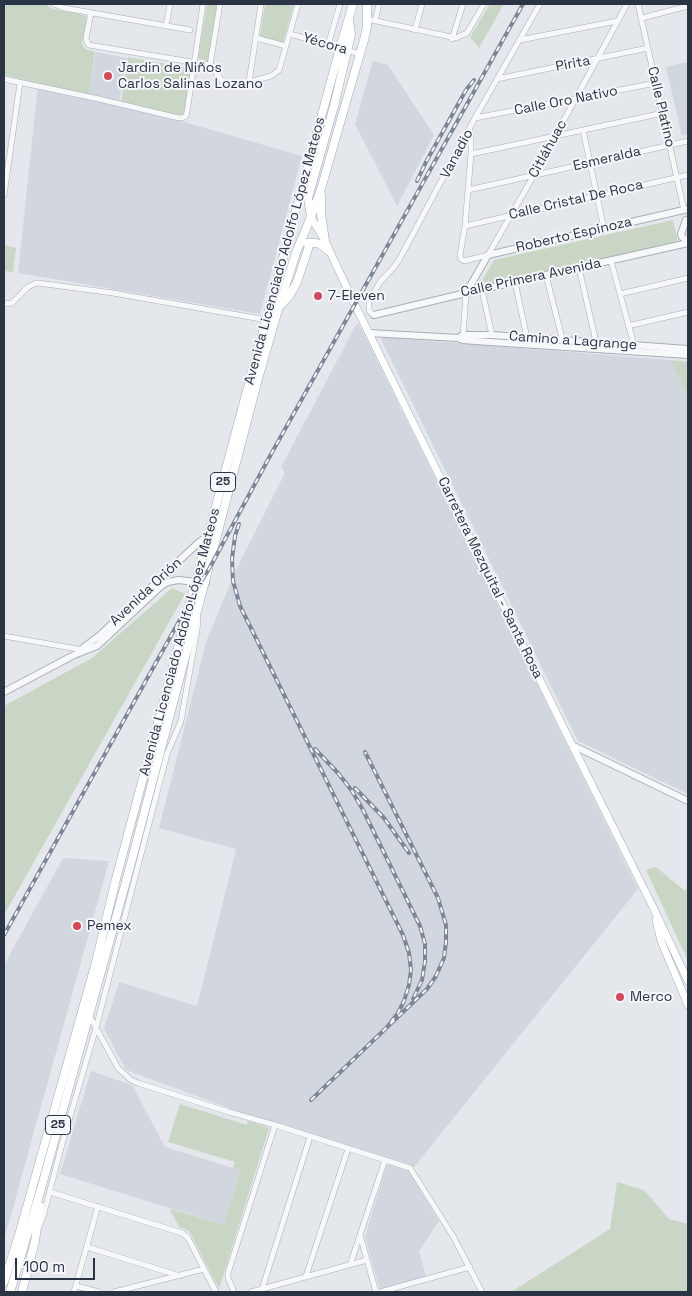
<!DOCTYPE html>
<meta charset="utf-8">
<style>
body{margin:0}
#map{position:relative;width:692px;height:1296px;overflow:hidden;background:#e4e7ec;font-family:"Space Grotesk",sans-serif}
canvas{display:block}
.frame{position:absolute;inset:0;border:5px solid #2b3445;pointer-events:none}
.scale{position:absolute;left:15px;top:1258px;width:80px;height:22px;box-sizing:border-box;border:2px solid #2b3445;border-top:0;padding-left:6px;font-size:15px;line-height:18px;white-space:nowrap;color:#2b3445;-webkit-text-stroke:4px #f4f6f9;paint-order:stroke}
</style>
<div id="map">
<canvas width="692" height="1296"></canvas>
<div class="frame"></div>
<div class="scale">100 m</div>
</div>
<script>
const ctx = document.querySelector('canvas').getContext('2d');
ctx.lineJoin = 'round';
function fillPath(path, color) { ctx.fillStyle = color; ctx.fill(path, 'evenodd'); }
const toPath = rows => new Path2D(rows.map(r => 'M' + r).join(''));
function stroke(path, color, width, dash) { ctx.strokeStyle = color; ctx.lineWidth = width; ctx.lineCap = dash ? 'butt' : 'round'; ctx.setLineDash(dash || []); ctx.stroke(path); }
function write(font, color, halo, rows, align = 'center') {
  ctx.font = font + ' "Space Grotesk",sans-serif'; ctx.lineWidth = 4; ctx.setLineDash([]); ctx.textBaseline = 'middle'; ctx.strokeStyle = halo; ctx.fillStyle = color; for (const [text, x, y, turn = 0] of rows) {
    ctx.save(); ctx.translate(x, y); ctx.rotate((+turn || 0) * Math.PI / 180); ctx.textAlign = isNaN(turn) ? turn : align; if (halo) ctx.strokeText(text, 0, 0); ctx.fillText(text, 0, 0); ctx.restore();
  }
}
fillPath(toPath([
 [96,52,127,58,119,102,88,94],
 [373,61,388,65,434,135,397,206,355,124],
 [688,62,688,134,682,136,666,67],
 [38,85,184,122,302,156,260,314,18,273],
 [359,324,638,889,414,1167,245,1114,126,1070,104,1029,119,982,197,1006,236,849,159,828,206,642,236,570,285,473,281,467,356,325],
 [380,337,670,360,688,396,688,794,578,741],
 [63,858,109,861,4,1240,4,965],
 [91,1071,132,1085,165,1147,240,1170,224,1225,60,1174],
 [387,1164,408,1170,439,1221,419,1251,426,1277,380,1290,365,1237]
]), '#d2d6de');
fillPath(toPath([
 [4,4,48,4,49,7,53,9,84,15,87,18,82,43,83,46,85,49,95,52,88,96,4,75],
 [207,4,219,4,209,61,207,62,199,59,198,58],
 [265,4,294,4,283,43,260,37],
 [490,4,504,4,479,48,470,37],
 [128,57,188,68,191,71,184,113,178,116,121,103],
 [673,220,678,242,479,286,494,260],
 [4,245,16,248,13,272,4,271],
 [670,360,688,362,688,396],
 [172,588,185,594,4,915,4,706,92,658],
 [656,867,685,891,688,888,688,961,646,870],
 [180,1104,247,1125,248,1121,269,1128,220,1286,218,1287,189,1231,179,1227,170,1209,224,1225,240,1170,233,1168,235,1162,168,1142],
 [617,1182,644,1190,669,1219,688,1224,688,1292,511,1292,610,1229]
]), '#c9d6c5');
const minor = toPath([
 [54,4,64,8,190,30],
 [638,4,684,210],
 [91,13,86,38,87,42,89,45,210,65,224,83,231,87,271,76,279,70,298,4],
 [642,18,688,6],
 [367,19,456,38,467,33,484,4],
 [375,21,379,4],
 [166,26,170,4],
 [415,30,422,4],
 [290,34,360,54],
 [256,38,286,46],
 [452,39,463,4],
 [520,40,617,21],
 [328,45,340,4],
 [210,65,220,4],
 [4,79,99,99,179,118,182,118,186,116,187,112,203,4],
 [497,79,648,48],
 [249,82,261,4],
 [475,118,656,83],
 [470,130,471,139,471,154,465,226,460,255,461,259,464,261,488,255,534,175,627,4],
 [583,130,604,229],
 [471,154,663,113],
 [468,190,688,141],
 [4,195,20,83],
 [465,226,688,175],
 [611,261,634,345],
 [579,268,596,342],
 [546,275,563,342],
 [515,282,527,338],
 [482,290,492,335],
 [620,294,688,278],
 [4,304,12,303,28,287,34,284,38,283,113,293,267,320],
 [374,315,371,313,369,310,369,301,380,282,393,268,399,260,475,118,540,4],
 [628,326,688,312],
 [463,337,466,293],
 [4,636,83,650],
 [89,1015,118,1068,131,1080,138,1083,229,1112,275,1125,410,1168,453,1236,482,1292],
 [50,1192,182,1233,188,1238,216,1292],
 [39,1227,43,1217,62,1144,96,1028,167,754,181,721,197,630,198,617],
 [360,1235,376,1292],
 [87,1247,180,1276],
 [350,1265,385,1160],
 [306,1276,348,1149],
 [76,1286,99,1292],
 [262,1289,310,1137],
 [74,1292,98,1206],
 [114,1292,204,1269],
 [234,1292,228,1278,228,1273,275,1125],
 [251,1292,367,1260],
 [380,1292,470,1267]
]);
const tertiary = toPath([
 [688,222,686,220,681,234,682,237,688,241],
 [466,293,488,255,688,209],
 [374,315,466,293,688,243],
 [369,333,458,338,463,340,475,341,688,355],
 [458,338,463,335,492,335,688,349],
 [79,651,99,636,198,543,209,535,218,534],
 [4,692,74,655,97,646,161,586,168,582,178,580,206,583],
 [572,745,688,801]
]);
const secondary = toPath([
 [311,217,325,241,355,305,572,745,652,905,688,981],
 [656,920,661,941,688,1005]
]);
const primary = toPath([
 [321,195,321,214,325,241],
 [311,217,308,198,334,106,351,34,349,20],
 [307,243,315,243,320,244,329,251],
 [280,306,290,295,297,282,310,243],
 [4,1282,19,1235,96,962,116,879,245,398,340,48,353,4],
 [10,1292,41,1189,130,867,258,379,280,303,297,250,311,217,321,189,364,40,367,27,367,4],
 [22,1292,35,1241,40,1206]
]);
stroke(minor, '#a9aeb7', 6);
stroke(tertiary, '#a9aeb7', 8);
stroke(secondary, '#a9aeb7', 8);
stroke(primary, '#a3abb8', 9);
stroke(minor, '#f7f8fa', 5);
stroke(tertiary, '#f7f8fa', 6);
stroke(secondary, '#fff', 7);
stroke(primary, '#fff', 8);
const rail = toPath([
 [417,181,426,162,466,90,474,80],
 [239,524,235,536,232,559,233,581,240,606,403,935,409,953,411,970,409,985,404,1001,398,1013,388,1026],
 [315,749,338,773,352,791,363,810,420,926,425,944,425,961,422,980,413,999],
 [355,788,384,818,409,853],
 [4,935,201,582,209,569,270,456,523,4],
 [311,1100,427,989,436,976,444,958,446,942,446,925,438,898,365,752]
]);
stroke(rail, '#7d8696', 4);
stroke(rail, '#f4f6f9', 2, [5.5]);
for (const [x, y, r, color] of [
 [108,76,5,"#d1495b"],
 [318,296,5,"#d1495b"],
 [77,926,5,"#d1495b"],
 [620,997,5,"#d1495b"]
]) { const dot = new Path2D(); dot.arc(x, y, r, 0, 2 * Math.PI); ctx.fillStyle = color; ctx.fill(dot); stroke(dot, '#f4f6f9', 2); }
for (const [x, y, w] of [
 [223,482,25],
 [58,1125,25]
]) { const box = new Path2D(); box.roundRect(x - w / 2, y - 9.5, w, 19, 4); ctx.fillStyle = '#f4f6f9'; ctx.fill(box); stroke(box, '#2b3445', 1); }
write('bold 12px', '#2b3445', null, [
 ["25",223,482],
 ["25",58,1125]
]);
write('14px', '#2b3445', '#f4f6f9', [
 ["Yécora",325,44,16],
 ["Pirita",573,64,-11],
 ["Calle Oro Nativo",566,101,-11],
 ["Calle Platino",661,107,77],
 ["Citláhuac",548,149,-61],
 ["Vanadio",457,154,-62],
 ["Esmeralda",607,159,-13],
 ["Calle Cristal De Roca",576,200,-13],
 ["Roberto Espinoza",574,235,-13],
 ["Avenida Licenciado Adolfo López Mateos",285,251,-75],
 ["Calle Primera Avenida",531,278,-12],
 ["Camino a Lagrange",573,341,4],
 ["Carretera Mezquital - Santa Rosa",490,578,64],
 ["Avenida Orión",146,592,-43],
 ["Avenida Licenciado Adolfo López Mateos",180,642,-75]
]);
write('14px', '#2b3445', '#f4f6f9', [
 ["Jardin de Niños",118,68],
 ["Carlos Salinas Lozano",118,84],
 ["7-Eleven",328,296],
 ["Pemex",87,926],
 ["Merco",630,997]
], 'left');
</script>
